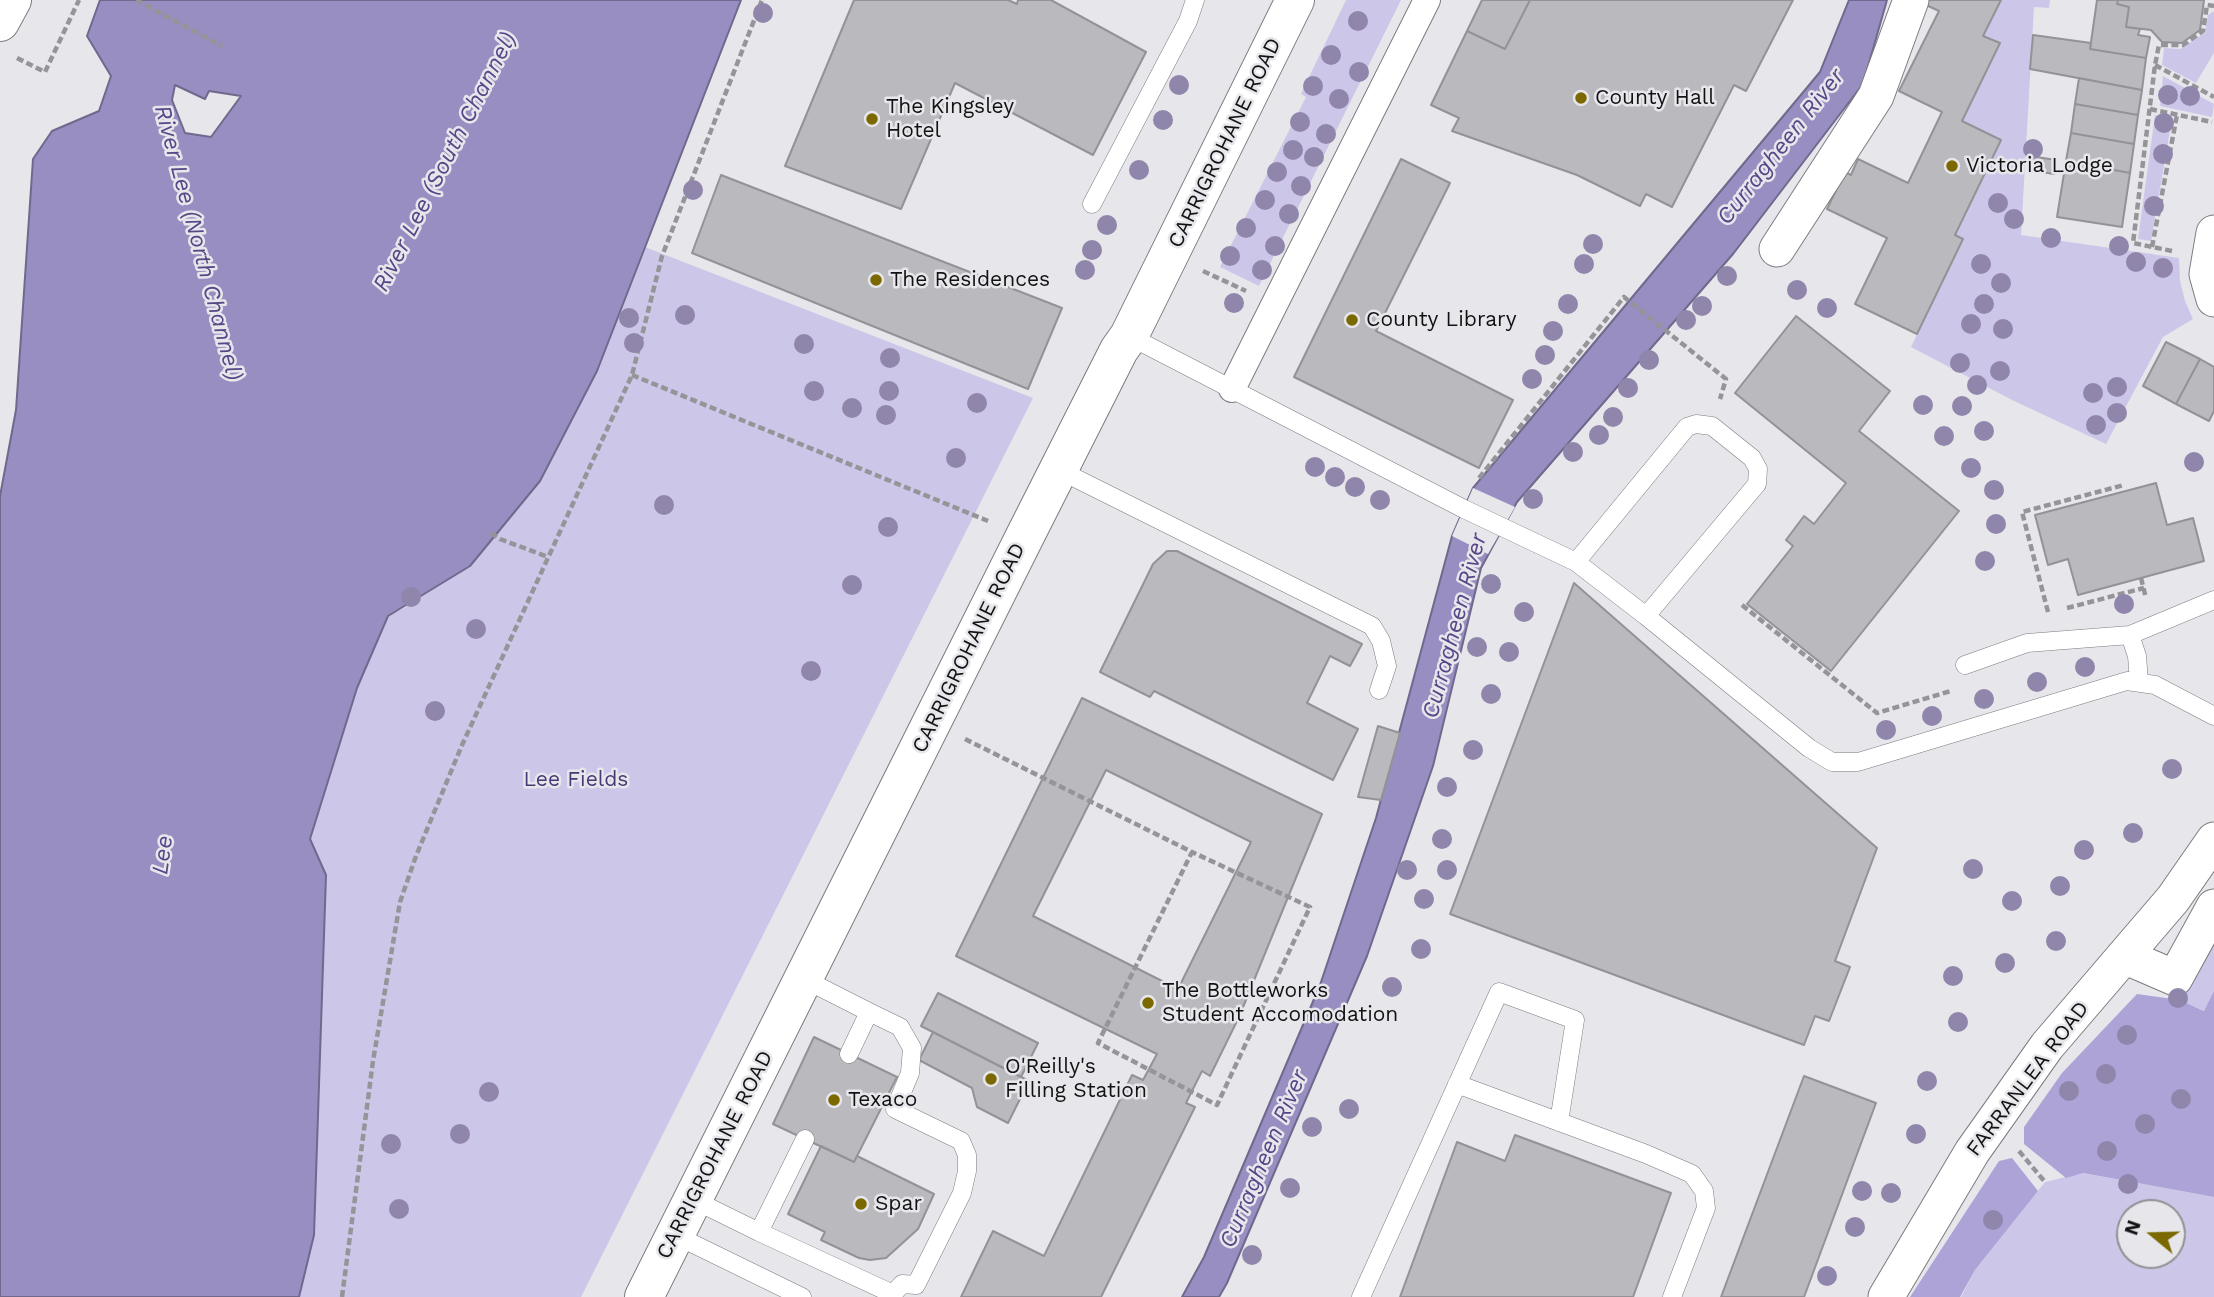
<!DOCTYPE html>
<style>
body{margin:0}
#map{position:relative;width:2214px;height:1297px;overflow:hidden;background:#e7e6eb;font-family:"Work Sans",sans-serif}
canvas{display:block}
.north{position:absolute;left:2116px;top:1199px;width:70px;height:70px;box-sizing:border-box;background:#e7e6eb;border:2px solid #929195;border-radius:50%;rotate:289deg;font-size:19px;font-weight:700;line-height:28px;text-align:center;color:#121213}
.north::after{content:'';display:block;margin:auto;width:24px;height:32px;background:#7b6900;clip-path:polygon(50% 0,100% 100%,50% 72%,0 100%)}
</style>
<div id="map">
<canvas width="2214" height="1297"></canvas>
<div class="north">N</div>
</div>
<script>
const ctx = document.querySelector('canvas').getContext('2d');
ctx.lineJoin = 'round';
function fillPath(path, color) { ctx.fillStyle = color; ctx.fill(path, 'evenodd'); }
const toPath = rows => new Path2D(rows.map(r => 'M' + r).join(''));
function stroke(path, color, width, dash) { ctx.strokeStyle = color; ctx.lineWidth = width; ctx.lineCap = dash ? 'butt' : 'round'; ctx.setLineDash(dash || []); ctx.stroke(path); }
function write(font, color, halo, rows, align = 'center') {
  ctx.font = font + ' "Work Sans",sans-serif'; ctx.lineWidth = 5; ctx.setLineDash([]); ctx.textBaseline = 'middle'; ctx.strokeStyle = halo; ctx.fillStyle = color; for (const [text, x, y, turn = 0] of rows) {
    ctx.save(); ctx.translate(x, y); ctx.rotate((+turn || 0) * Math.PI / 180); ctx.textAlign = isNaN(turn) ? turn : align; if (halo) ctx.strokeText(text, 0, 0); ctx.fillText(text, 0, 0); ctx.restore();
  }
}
fillPath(toPath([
 [1346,0,1401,0,1259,286,1220,267,1306,97,1301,94],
 [2001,0,2050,0,2049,8,2034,7,2021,235,2179,258,2180,281,2185,301,2193,319,2163,337,2106,444,2012,400,1911,347,1963,239,1955,235,1962,121,1999,43,1983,36],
 [2214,11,2214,53,2196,83,2162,65,2164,48,2180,49,2205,33,2208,15],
 [2163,76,2214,104,2212,117,2160,106],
 [2155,115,2172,119,2151,241,2138,239],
 [645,247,1033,398,581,1297,299,1297,314,1235,326,875,310,839,357,688,388,616,406,607,540,481,597,371],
 [2214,933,2214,991,2205,1011,2180,1000],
 [2082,1173,2214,1197,2214,1297,1961,1297,1975,1270,2045,1182],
 [2130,1213,2172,1213,2172,1255,2130,1255]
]), '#ccc7e9');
fillPath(toPath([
 [2214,991,2214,1197,2083,1173,2066,1178,2024,1144,2024,1127,2062,1073,2137,994,2180,1000,2204,1011],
 [2012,1158,2038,1191,1975,1270,1960,1297,1910,1297,1999,1161]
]), '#ada3d7');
const water = toPath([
 [100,0,741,0,597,371,540,481,470,566,388,616,357,688,310,839,326,875,314,1235,299,1297,0,1297,0,496,16,410,33,159,52,131,99,111,111,76,87,36,100,0],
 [175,85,205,99,209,91,241,96,211,137,185,133,172,100,175,85],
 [1849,0,1887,0,1863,84,1733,254,1517,502,1481,568,1433,766,1367,956,1227,1283,1219,1297,1182,1297,1204,1257,1320,985,1376,818,1452,536,1473,488,1820,72,1849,0]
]);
fillPath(water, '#988ec1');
stroke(water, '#70698d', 2);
fillPath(toPath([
 [1473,488,1515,507,1488,554,1452,536]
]), '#e7e6eb');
const building = toPath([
 [854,0,1008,0,1017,4,1018,0,1051,0,1146,52,1093,155,955,83,901,209,785,166,854,0],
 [1482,0,1530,0,1505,49,1467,31,1482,0],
 [1530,0,1793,0,1746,91,1734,85,1672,207,1646,194,1640,206,1577,175,1452,131,1459,118,1431,105,1467,31,1505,49,1530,0],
 [1929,0,2001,0,1983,36,2000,43,1962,121,2001,140,1955,235,1963,239,1917,334,1855,304,1887,238,1827,209,1845,172,1851,175,1858,159,1908,183,1942,112,1899,91,1939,11,1926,5,1929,0],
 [2097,0,2118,0,2117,4,2129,7,2126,27,2140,29,2138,35,2150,37,2146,58,2090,49,2097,0],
 [2118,0,2204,0,2200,30,2182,43,2162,42,2151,30,2126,27,2129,7,2117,4,2118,0],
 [2033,35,2091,43,2090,49,2146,58,2142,90,2030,69,2033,35],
 [2079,78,2142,90,2138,115,2075,104,2079,78],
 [2075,104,2138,115,2134,144,2071,133,2075,104],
 [2071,133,2134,144,2130,173,2066,161,2071,133],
 [2030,156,2056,160,2054,174,2028,170,2030,156],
 [1401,159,1450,183,1376,331,1513,400,1479,468,1294,377,1401,159],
 [2066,161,2130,173,2122,227,2057,217,2066,161],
 [721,175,1062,308,1028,389,692,253,721,175],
 [1796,316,1890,391,1859,431,1959,511,1831,671,1747,604,1793,546,1786,540,1804,516,1814,524,1846,483,1735,393,1796,316],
 [2166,342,2200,359,2176,404,2143,386,2166,342],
 [2200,359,2214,367,2214,411,2209,421,2176,404,2200,359],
 [2156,483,2167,525,2193,518,2204,561,2078,595,2068,559,2048,565,2035,515,2156,483],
 [1167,551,1177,551,1362,644,1350,666,1330,656,1307,703,1358,729,1333,780,1154,691,1150,697,1100,672,1153,564,1167,551],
 [1574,583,1877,848,1835,961,1850,967,1829,1021,1815,1016,1804,1045,1450,914,1574,583],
 [1082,698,1322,814,1239,1017,1210,1076,1202,1071,1186,1103,1195,1107,1101,1297,961,1297,993,1231,1044,1256,1132,1075,1143,1080,1157,1054,956,956,1082,698],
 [1106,770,1251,842,1178,989,1033,916,1106,770],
 [1378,726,1400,733,1381,800,1358,797,1378,726],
 [938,993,1038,1043,1021,1077,921,1026,938,993],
 [933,1032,1029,1081,1008,1123,977,1107,972,1088,919,1060,933,1032],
 [814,1037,897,1077,854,1162,773,1124,814,1037],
 [1804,1076,1876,1103,1804,1297,1721,1297,1804,1076],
 [1515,1135,1671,1193,1633,1297,1400,1297,1457,1142,1505,1161,1515,1135],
 [821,1146,854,1162,857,1156,934,1194,918,1229,886,1258,870,1260,859,1258,821,1240,825,1232,788,1214,821,1146]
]);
fillPath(building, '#bab9be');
stroke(building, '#939296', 2);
const service = toPath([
 [1092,204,1188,21,1195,0],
 [1129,336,1464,509,1576,562,1646,616,1809,748,1832,762,1858,762,2127,681,2155,685,2214,716],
 [1059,470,1372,626,1381,641,1387,666,1379,690],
 [1576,562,1687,427,1696,424,1712,426,1752,458,1758,469,1757,484,1646,616],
 [2130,635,2214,600],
 [1965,665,2027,643,2130,635,2137,656,2139,681],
 [804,979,869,1012,849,1054],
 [1457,1084,1646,1154,1692,1174,1704,1191,1706,1208,1672,1297],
 [694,1200,759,1232,805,1139],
 [759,1232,893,1294,902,1284,916,1285,962,1193,967,1171,967,1155,961,1141,895,1109,910,1073,912,1048,900,1027,869,1012],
 [675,1235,802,1297],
 [1361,1297,1499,992,1575,1020,1559,1122]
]);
const pedestrian = toPath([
 [1232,389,1427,0]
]);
const minor = toPath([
 [2214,233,2207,274,2214,299],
 [1777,249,1876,96,1911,0],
 [2124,956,2175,978,2214,907],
 [1886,1297,1972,1152,2047,1046,2173,899,2214,840]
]);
const tertiary = toPath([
 [0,22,12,0]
]);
const trunk = toPath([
 [644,1297,1025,536,1119,350,1129,336,1295,0]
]);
stroke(service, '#7c7c80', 19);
stroke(pedestrian, '#7c7c80', 28);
stroke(minor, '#7c7c80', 37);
stroke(tertiary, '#7c7c80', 40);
stroke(trunk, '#7c7c80', 40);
stroke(toPath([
 [136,0,222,46],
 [17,58,45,72,79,0],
 [2155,65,2214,97],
 [2150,109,2212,122],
 [2152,247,2177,115],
 [2172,251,2133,243,2155,65,2159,45,2183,45,2203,31,2207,5,2214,6],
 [1203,271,1246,291],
 [632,375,988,521],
 [1479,478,1624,297,1726,379,1720,399],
 [491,533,500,539,548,557],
 [2141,578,2146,598],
 [1742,605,1877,713,1951,691],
 [2067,608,2144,588],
 [2048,612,2022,512,2124,485],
 [965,739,1192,852,1098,1043,1217,1105,1310,907,1192,852],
 [2019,1151,2045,1182],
 [342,1297,373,1061,400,902,416,856,462,745,632,375,662,256,762,0]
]), '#959498', 4.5, [7, 3.5]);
stroke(service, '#fff', 18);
stroke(pedestrian, '#fff', 26);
stroke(minor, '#fff', 35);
stroke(tertiary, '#fff', 38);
stroke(trunk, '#fff', 38);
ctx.fillStyle = '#9086ab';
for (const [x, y] of [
 [763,13],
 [1358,21],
 [1331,55],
 [1359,72],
 [1179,85],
 [1313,86],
 [2168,95],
 [2190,96],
 [1339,99],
 [1163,120],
 [1300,122],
 [2164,123],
 [1326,134],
 [2033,149],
 [1293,150],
 [2163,154],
 [1314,157],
 [1139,170],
 [1277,172],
 [1301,186],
 [693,190],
 [1265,200],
 [1998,203],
 [2154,206],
 [1289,214],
 [2014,219],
 [1107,225],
 [1246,228],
 [2051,238],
 [1593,244],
 [1275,246],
 [2119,246],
 [1092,250],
 [1230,256],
 [2136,262],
 [1584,264],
 [1981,264],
 [2163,268],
 [1085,270],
 [1262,270],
 [1727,276],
 [2001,283],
 [1797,290],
 [1234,303],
 [1568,304],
 [1984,304],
 [1702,306],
 [1827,308],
 [685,315],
 [629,318],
 [1686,320],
 [1971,324],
 [2003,329],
 [1553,331],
 [634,343],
 [804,344],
 [1545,355],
 [890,358],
 [1649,360],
 [1960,363],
 [2000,371],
 [1532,379],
 [1977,385],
 [2117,387],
 [1628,388],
 [814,391],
 [889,391],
 [2093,393],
 [977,403],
 [1923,405],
 [1962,406],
 [852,408],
 [2117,413],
 [886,415],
 [1613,417],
 [2096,425],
 [1984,431],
 [1599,435],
 [1944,436],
 [1573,452],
 [956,458],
 [2194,462],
 [1315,467],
 [1971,468],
 [1335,477],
 [1355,487],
 [1994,490],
 [1533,499],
 [1380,500],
 [664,505],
 [1996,524],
 [888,527],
 [1985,561],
 [1491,584],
 [852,585],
 [411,597],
 [2124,604],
 [1524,612],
 [476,629],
 [1477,647],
 [1509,652],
 [2085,667],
 [811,671],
 [2037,682],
 [1491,694],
 [1984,699],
 [435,711],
 [1932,716],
 [1886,730],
 [1473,750],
 [2172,769],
 [1447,787],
 [2133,833],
 [1442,839],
 [2084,850],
 [1973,869],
 [1407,870],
 [1447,870],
 [2060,886],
 [1424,899],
 [2012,901],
 [2056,941],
 [1421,949],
 [2005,963],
 [1953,976],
 [1392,987],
 [2178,998],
 [1958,1022],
 [2127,1035],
 [2106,1074],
 [1927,1081],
 [2069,1091],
 [489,1092],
 [2181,1099],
 [1349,1109],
 [2145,1124],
 [1312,1127],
 [460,1134],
 [1916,1134],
 [391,1144],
 [2107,1151],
 [2128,1184],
 [1290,1188],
 [1862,1191],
 [1891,1193],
 [399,1209],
 [1993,1220],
 [1855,1227],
 [1252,1255],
 [1827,1276]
]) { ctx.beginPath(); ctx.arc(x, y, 10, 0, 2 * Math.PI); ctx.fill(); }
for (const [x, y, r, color] of [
 [1581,98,7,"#7b6900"],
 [872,119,7,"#7b6900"],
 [1952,166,7,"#7b6900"],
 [876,280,7,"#7b6900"],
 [1352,320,7,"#7b6900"],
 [1148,1003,7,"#7b6900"],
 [991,1079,7,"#7b6900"],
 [834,1100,7,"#7b6900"],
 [861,1204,7,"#7b6900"]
]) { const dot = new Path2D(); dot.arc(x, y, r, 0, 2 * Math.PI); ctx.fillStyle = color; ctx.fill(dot); stroke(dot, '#e7e6eb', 2.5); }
write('21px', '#121213', '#e7e6eb', [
 ["County Hall",1595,98],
 ["The Kingsley",886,107],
 ["Hotel",886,131],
 ["Victoria Lodge",1966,166],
 ["The Residences",890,280],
 ["County Library",1366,320],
 ["The Bottleworks",1162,991],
 ["Student Accomodation",1162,1015],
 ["O'Reilly's",1005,1067],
 ["Filling Station",1005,1091],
 ["Texaco",848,1100],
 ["Spar",875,1204]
], 'left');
write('21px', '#121213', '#e7e6eb', [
 ["CARRIGROHANE ROAD",1225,143,-64],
 ["CARRIGROHANE ROAD",969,648,-64],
 ["FARRANLEA ROAD",2028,1079,-53],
 ["CARRIGROHANE ROAD",715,1155,-63]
]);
write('21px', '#483877', '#e7e6eb', [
 ["Lee Fields",576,780]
]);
write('italic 23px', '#574788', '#e7e6eb', [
 ["Curragheen River",1781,147,-52],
 ["River Lee (South Channel)",445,162,-63],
 ["River Lee (North Channel)",198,243,75],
 ["Curragheen River",1455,626,-75],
 ["Lee",163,855,-82],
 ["Curragheen River",1264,1159,-67]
]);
</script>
